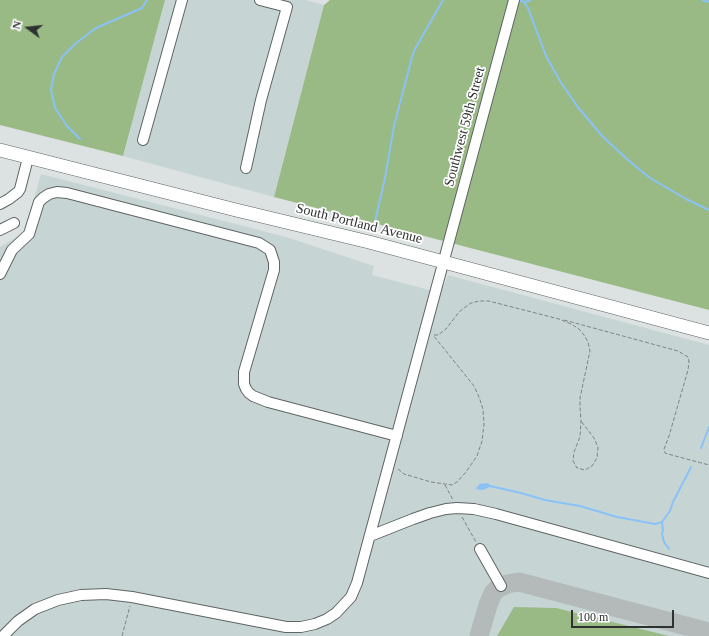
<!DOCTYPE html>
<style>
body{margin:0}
#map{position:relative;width:709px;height:636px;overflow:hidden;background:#dbe2e1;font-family:"Times New Roman",serif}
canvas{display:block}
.north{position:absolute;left:8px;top:8px;width:40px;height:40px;-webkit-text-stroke:3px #fff;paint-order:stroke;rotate:285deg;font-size:11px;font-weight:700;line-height:16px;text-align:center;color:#2f3231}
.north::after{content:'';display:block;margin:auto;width:14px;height:18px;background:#2f3231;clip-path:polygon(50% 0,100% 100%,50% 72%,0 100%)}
.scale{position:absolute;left:571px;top:610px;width:103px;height:18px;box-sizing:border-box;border:2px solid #2f3231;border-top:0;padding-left:5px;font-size:12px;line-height:14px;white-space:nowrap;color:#2f3231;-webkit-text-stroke:3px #fff;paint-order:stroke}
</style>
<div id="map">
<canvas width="709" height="636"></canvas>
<div class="north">N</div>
<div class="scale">100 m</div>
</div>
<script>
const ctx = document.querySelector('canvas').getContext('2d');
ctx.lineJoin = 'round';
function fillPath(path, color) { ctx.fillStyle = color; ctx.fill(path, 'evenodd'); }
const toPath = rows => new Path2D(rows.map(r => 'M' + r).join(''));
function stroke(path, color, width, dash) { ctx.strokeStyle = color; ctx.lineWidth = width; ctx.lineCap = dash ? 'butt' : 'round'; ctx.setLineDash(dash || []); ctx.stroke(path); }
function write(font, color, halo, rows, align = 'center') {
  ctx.font = font + ' "Times New Roman",serif'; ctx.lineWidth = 3.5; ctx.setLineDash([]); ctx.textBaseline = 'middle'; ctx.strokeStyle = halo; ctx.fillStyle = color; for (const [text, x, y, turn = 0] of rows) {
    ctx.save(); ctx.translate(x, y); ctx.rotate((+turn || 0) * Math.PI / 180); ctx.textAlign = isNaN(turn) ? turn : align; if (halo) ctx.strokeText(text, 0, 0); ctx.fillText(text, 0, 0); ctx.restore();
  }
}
fillPath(toPath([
 [165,0,306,0,324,5,274,197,123,156],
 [41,174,286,237,374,266,372,275,437,292,445,283,448,275,709,345,709,636,0,636,0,247,25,232]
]), '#c6d5d4');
fillPath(toPath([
 [0,0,165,0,123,156,0,125],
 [330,0,709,0,709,310,274,197,324,5],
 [514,607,556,608,669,636,497,636]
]), '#99ba85');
fillPath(toPath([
 [487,483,491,485,488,488,482,490,476,489,477,487,480,484]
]), '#8ac2f6');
stroke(toPath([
 [518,0,524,2,529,1,530,0],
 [702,0,709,2],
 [524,2,528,8,546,56,560,81,577,106,603,137,628,160,650,178,686,199,709,210],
 [80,139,67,126,55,108,51,90,54,74,62,57,76,43,96,28,142,8,147,0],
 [374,226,385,178,394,126,412,57,415,49,443,0],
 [701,448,709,427],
 [490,486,521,493,545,500,580,506,617,517,655,524,662,522,670,511,673,502,691,467],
 [662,522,663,531,662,534,664,542,669,549]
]), '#8ac2f6', 2);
stroke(toPath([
 [479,636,488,605,493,593,497,589,507,584,519,582,709,632]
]), '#b4bab9', 19);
const minor = toPath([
 [143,140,182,0],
 [246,168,261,100,287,7,260,0],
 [0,204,9,199,18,192,20,189,28,158],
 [0,230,14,223],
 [0,274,12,250,29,234,39,202,43,198,49,194,57,192,67,193,259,243,270,250,274,262,274,270,244,372,244,384,246,389,249,393,253,396,268,402,397,436],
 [370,536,413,519,430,513,446,509,457,508,474,509,496,514,709,573],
 [480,549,501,586],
 [3,636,18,621,35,609,58,600,81,595,106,594,132,597,286,627,301,627,315,624,327,619,336,613,351,597,357,583,514,0]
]);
const major = toPath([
 [0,150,236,210,369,242,709,333]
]);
stroke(minor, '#5f6564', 12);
stroke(major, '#5f6564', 14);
stroke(toPath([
 [564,320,678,351,688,357,689,362,688,370,669,436,664,449,665,453,668,454,709,465],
 [434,335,438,335,446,329,459,312,464,308,471,303,479,301,489,301,508,306,559,319,571,324,579,329,584,335,588,342,590,351,580,398,580,408,581,421,580,437,574,452,573,461,577,468,585,470,592,466,597,458,598,447,594,438,581,421],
 [398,469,404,474,431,482,452,485,457,482,466,472,477,456,482,441,484,424,483,409,479,397,474,386,433,335],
 [445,485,453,500],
 [462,517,476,542],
 [122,636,130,606]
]), '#7f8483', 1, [4, 2]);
stroke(minor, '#fff', 10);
stroke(major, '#fff', 13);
write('14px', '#2f3231', '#fff', [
 ["Southwest 59th Street",465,127,-75],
 ["South Portland Avenue",359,224,14]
]);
</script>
